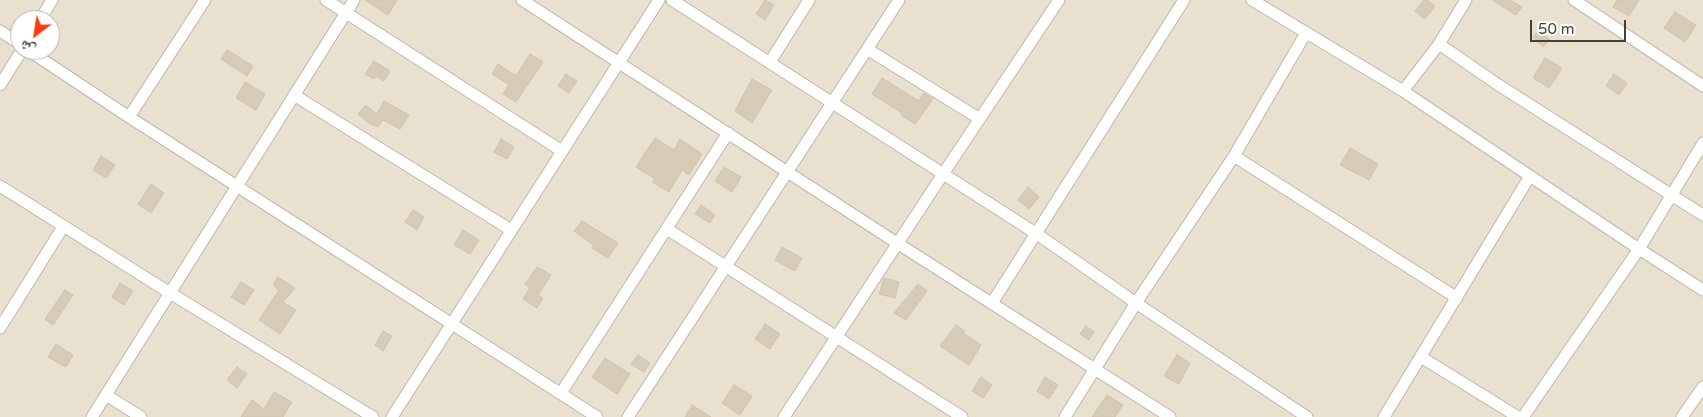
<!DOCTYPE html>
<meta charset="utf-8">
<style>
body{margin:0}
#map{position:relative;width:1703px;height:417px;overflow:hidden;background:#f4efe3;font-family:"Varela Round","Noto Naskh Arabic",sans-serif}
canvas{display:block}
.north{position:absolute;left:10px;top:10px;width:50px;height:50px;box-sizing:border-box;background:#fff;border:1px solid #b5b2ad;border-radius:50%;rotate:211deg;font-size:14px;font-weight:700;line-height:20px;text-align:center;color:#463f32}
.north::after{content:'';display:block;margin:auto;width:18px;height:22px;background:#ff3b0e;clip-path:polygon(50% 0,100% 100%,50% 72%,0 100%)}
.scale{position:absolute;left:1530px;top:20px;width:96px;height:22px;box-sizing:border-box;border:2px solid #463f32;border-top:0;padding-left:6px;font-size:15px;line-height:18px;white-space:nowrap;color:#463f32;-webkit-text-stroke:4px #fff;paint-order:stroke}
</style>
<div id="map">
<canvas width="1703" height="417"></canvas>
<div class="north">ش</div>
<div class="scale">50 m</div>
</div>
<script>
const ctx = document.querySelector('canvas').getContext('2d');
ctx.lineJoin = 'round';
function fillPath(path, color) { ctx.fillStyle = color; ctx.fill(path, 'evenodd'); }
const toPath = rows => new Path2D(rows.map(r => 'M' + r).join(''));
function stroke(path, color, width, dash) { ctx.strokeStyle = color; ctx.lineWidth = width; ctx.lineCap = dash ? 'butt' : 'round'; ctx.setLineDash(dash || []); ctx.stroke(path); }
fillPath(toPath([
 [0,0,1703,0,1703,417,0,417],
 [20,20,50,20,50,50,20,50]
]), '#e8e1d0');
const building = toPath([
 [365,0,397,0,388,15,365,0],
 [765,0,774,5,765,20,756,14,765,0],
 [1424,0,1427,0,1435,6,1425,19,1415,11,1424,0],
 [1492,0,1510,0,1522,7,1516,15,1492,0],
 [1617,0,1639,0,1629,16,1613,7,1617,0],
 [1675,12,1696,25,1685,42,1664,28,1675,12],
 [1539,30,1550,40,1543,47,1533,37,1539,30],
 [227,50,253,66,247,76,221,59,227,50],
 [530,54,543,62,516,102,503,94,509,85,492,74,498,64,516,76,530,54],
 [1545,58,1562,68,1549,88,1533,78,1545,58],
 [374,61,390,71,384,81,376,76,374,79,365,74,374,61],
 [566,74,577,81,569,93,558,86,566,74],
 [1614,74,1627,83,1619,95,1606,86,1614,74],
 [882,78,919,101,924,93,933,99,915,124,901,115,902,113,872,94,882,78],
 [752,79,772,90,752,123,735,111,752,79],
 [245,82,265,94,256,110,236,98,245,82],
 [384,101,409,115,400,129,383,120,378,127,369,123,358,114,366,105,377,114,384,101],
 [655,138,674,150,680,139,702,154,689,175,682,170,669,192,652,182,655,179,636,167,655,138],
 [501,139,514,147,507,159,494,152,501,139],
 [1350,148,1378,164,1369,180,1340,165,1350,148],
 [101,156,115,165,106,178,93,170,101,156],
 [724,167,741,177,732,192,715,181,724,167],
 [151,184,164,193,151,213,138,204,151,184],
 [1028,187,1039,197,1029,209,1018,200,1028,187],
 [701,205,715,215,710,223,695,214,701,205],
 [413,210,424,217,417,230,405,222,413,210],
 [582,221,618,243,608,258,592,248,593,245,574,231,582,221],
 [463,230,479,240,470,254,454,245,463,230],
 [782,247,802,258,795,271,775,260,782,247],
 [537,267,551,275,538,295,543,298,537,308,523,299,530,288,525,284,537,267],
 [278,277,295,288,283,302,296,310,280,334,259,320,279,290,273,285,278,277],
 [884,278,899,282,895,298,879,294,884,278],
 [241,282,254,290,244,305,231,297,241,282],
 [120,283,133,291,124,305,112,297,120,283],
 [918,284,927,291,906,320,894,313,918,284],
 [65,290,73,295,53,325,45,319,65,290],
 [765,324,780,334,770,349,755,339,765,324],
 [956,325,965,331,963,333,981,345,969,365,940,346,956,325],
 [1086,326,1094,332,1089,340,1080,334,1086,326],
 [383,331,392,336,383,351,375,345,383,331],
 [56,344,73,355,66,367,48,357,56,344],
 [638,355,650,363,644,372,631,364,638,355],
 [1177,355,1190,363,1179,384,1164,376,1177,355],
 [605,358,630,374,617,394,592,377,605,358],
 [237,367,247,374,237,388,227,380,237,367],
 [981,377,992,385,983,398,972,391,981,377],
 [1045,377,1058,385,1049,399,1037,391,1045,377],
 [734,385,752,396,740,415,722,403,734,385],
 [274,392,292,402,283,417,241,417,252,400,264,409,274,392],
 [1107,395,1123,405,1115,417,1092,417,1107,395],
 [692,405,711,417,685,417,692,405]
]);
fillPath(building, '#d6cbb7');
stroke(building, '#d2c4aa', 1);
const minor = toPath([
 [326,0,562,151],
 [522,0,897,243,1170,417],
 [672,0,1037,234,1136,303,1307,417],
 [1252,0,1403,91,1639,249,1703,290],
 [1466,0,1439,44,1497,84,1703,215],
 [1574,0,1703,86],
 [40,20,52,0],
 [0,31,20,44],
 [867,49,980,119],
 [28,50,129,117,597,417],
 [770,62,809,0],
 [0,85,22,50],
 [1403,91,1439,44],
 [294,95,511,230],
 [129,117,205,0],
 [1234,156,1457,298],
 [0,186,170,293,373,417],
 [667,229,962,417],
 [992,303,1184,0],
 [0,328,63,227],
 [1421,357,1518,417],
 [561,393,728,133],
 [106,395,141,417],
 [92,417,354,0],
 [392,417,659,0],
 [628,417,899,0],
 [784,417,943,174,1059,0],
 [1065,417,1136,303,1234,156,1306,33],
 [1384,417,1530,176],
 [1523,417,1639,249,1703,143],
 [1682,417,1703,387]
]);
stroke(minor, '#c0b7a4', 13);
stroke(minor, '#fff', 11);
</script>
